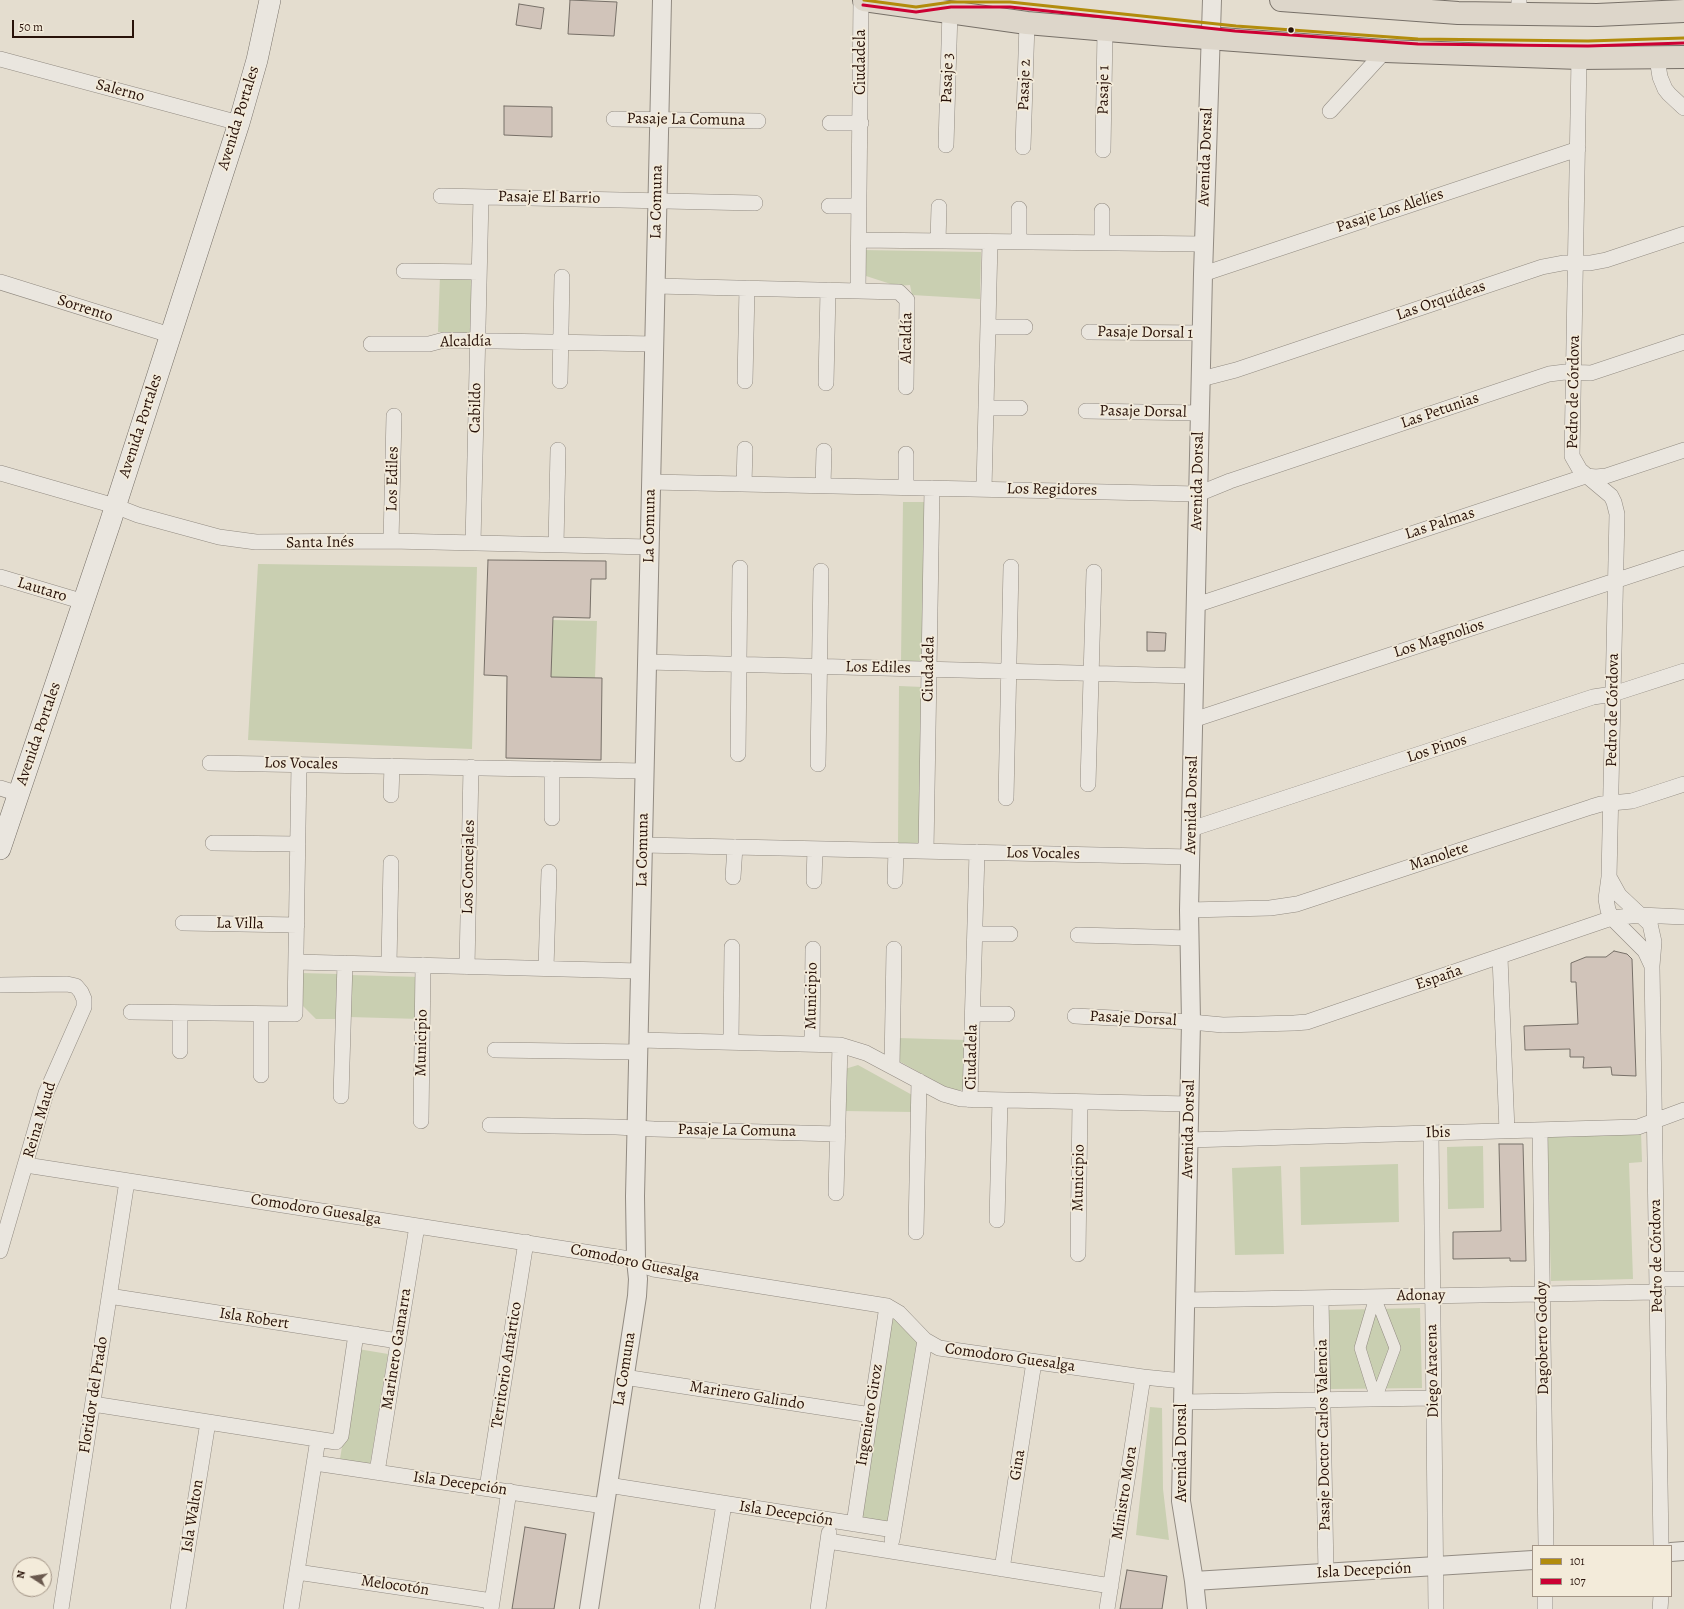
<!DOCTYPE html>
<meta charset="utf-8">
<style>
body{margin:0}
#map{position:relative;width:1684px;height:1609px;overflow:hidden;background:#e4ddcf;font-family:Alegreya,serif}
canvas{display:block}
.legend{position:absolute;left:1532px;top:1545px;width:140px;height:52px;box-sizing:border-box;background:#f3ebda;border:1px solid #a29486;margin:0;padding:5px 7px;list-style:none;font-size:12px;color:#281209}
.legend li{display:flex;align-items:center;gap:8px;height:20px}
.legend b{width:20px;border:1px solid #a29486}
.north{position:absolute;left:12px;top:1557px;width:40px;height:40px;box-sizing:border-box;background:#f3ebda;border:1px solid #a29486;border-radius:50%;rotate:282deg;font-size:11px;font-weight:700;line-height:16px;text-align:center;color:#281209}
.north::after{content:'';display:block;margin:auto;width:14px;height:18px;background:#6a594e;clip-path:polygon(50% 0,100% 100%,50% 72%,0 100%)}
.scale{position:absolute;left:12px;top:20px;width:122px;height:18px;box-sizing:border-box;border:2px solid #281209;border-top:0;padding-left:5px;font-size:12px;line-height:14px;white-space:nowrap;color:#281209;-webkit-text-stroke:3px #f3ebda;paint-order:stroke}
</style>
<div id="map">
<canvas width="1684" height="1609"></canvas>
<ul class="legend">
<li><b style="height:5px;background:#b28c0c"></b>101</li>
<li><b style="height:5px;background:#c03"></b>107</li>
</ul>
<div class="north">N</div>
<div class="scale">50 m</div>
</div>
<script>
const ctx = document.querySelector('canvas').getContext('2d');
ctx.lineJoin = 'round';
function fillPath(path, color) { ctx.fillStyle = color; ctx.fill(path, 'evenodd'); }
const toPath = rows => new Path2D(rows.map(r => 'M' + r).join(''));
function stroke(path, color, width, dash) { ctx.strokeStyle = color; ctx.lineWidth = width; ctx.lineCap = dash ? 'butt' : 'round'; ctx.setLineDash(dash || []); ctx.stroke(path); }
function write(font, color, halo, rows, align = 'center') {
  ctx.font = font + ' Alegreya,serif'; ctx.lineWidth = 3.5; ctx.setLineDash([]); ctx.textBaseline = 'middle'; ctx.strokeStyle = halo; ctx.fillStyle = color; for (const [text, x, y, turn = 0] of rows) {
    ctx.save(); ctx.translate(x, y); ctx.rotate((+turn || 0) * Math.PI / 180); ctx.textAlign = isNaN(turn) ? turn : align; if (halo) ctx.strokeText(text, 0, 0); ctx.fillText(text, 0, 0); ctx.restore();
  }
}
fillPath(toPath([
 [862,250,981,252,980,299,912,295,910,285,897,286,866,276],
 [440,275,475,276,472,333,438,332],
 [903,502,929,502,924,663,901,662],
 [258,564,477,567,472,749,248,740],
 [553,620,597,621,595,678,551,677],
 [899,686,923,687,922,844,898,844],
 [301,973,338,974,337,1019,316,1019,301,1004],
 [350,975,421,977,420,1019,349,1017],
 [898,1038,967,1040,966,1088,958,1091,944,1086,897,1060],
 [858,1065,914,1096,913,1112,844,1111,845,1069],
 [1641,1132,1642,1162,1629,1163,1633,1279,1551,1281,1547,1135],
 [1483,1146,1484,1208,1448,1209,1447,1147],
 [1398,1164,1399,1222,1301,1225,1300,1167],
 [1281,1166,1284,1254,1235,1255,1232,1168],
 [1420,1308,1422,1388,1330,1389,1329,1310],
 [890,1318,899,1320,922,1344,891,1522,858,1517],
 [358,1349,388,1354,370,1465,340,1459],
 [1150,1407,1162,1408,1163,1489,1169,1540,1136,1535]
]), '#c9cfb1');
const building = toPath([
 [570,0,617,2,614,36,568,34,570,0],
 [519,4,544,8,541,29,516,25,519,4],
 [504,106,552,107,552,137,504,135,504,106],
 [488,560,606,561,606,579,591,579,590,618,553,617,551,677,602,678,601,760,506,758,507,676,484,675,488,560],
 [1147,632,1166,633,1165,651,1147,651,1147,632],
 [1614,951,1627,954,1632,959,1636,1076,1612,1075,1611,1067,1583,1068,1584,1057,1570,1057,1570,1049,1525,1050,1524,1026,1578,1024,1576,982,1571,982,1571,963,1586,957,1606,957,1614,951],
 [1499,1144,1523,1144,1526,1261,1510,1261,1510,1258,1453,1259,1453,1232,1501,1231,1499,1144],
 [525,1527,566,1534,554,1609,512,1609,525,1527],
 [1127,1570,1167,1576,1162,1609,1120,1609,1127,1570]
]);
fillPath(building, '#d1c4ba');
stroke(building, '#777068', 1);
const pedestrian = toPath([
 [1375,1297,1395,1348,1376,1399,1360,1348,1375,1297]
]);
const minor = toPath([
 [1519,0,1519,14],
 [1579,58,1572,456,1580,470,1611,496,1614,502,1617,514,1609,877,1606,899,1608,910,1612,918,1645,951,1652,966],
 [1657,58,1660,77,1665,89,1669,94,1684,108],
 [0,59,239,123],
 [1330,111,1385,51],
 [614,119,758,121],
 [830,123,861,123],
 [946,145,950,11],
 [1023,147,1027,23],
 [1103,150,1105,31],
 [441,196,755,203],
 [829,206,859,206],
 [859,240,1204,244],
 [938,241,939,207],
 [1019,242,1019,209],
 [1102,243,1102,211],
 [404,271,479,272],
 [1203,274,1578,149],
 [0,282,170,335],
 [656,286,899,292,907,300,906,387],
 [858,291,861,0],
 [988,327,1025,327],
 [1089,332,1202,333],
 [371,344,429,344,444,340,654,344],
 [1201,379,1236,370,1542,267,1563,263,1590,263,1606,260,1684,234],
 [560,381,562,277],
 [745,381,747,288],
 [826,383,828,290],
 [986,408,1020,408],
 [1086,411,1200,413],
 [0,473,115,506,138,515,219,537,256,542,391,541,649,547],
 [651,482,1198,494,1230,481,1549,374,1565,372,1591,373,1684,342],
 [744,484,745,449],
 [823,485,824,451],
 [906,487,906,454],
 [984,489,990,242],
 [391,541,394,416],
 [473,543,481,197],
 [556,545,558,450],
 [0,577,84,602],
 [1196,605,1586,476,1596,477,1606,476,1684,450],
 [647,662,1194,676],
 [1193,720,1684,558],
 [738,754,740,568],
 [210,763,645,771],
 [818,764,821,571],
 [1088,784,1094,572],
 [0,788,19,794],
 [391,795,392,766],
 [1006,798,1011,567],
 [552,818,552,769],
 [1191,829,1593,697,1613,694,1684,671],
 [213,843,298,844],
 [643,845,1191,857],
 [926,851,932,488],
 [733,877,735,847],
 [1609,877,1619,895,1650,924,1654,942,1652,966,1661,1546],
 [814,881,815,849],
 [895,881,896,850],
 [1189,910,1270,908,1297,904,1591,807,1601,804,1632,801,1684,784],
 [183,923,297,925],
 [975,934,1010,934],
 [1078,935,1190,938],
 [1500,957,1507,1131],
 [296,962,640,971],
 [389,964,391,863],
 [467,967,471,767],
 [546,968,549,872],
 [0,985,67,984,76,986,81,992,84,999,84,1007,46,1093,0,1251],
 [131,1012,295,1014,299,764],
 [261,1014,261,1075],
 [973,1014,1007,1014],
 [1075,1016,1191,1022,1223,1025,1294,1023,1307,1022,1612,918,1640,915,1684,917],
 [639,1040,840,1045,866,1053,943,1094,961,1099,1189,1104],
 [731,1042,732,947],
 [812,1044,813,949],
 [495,1050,638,1052],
 [180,1051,180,1013],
 [892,1066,894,949],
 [341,1096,345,963],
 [970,1100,977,852],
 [421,1121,423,965],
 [490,1125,616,1127,654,1129,838,1134],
 [1540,1130,1546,1546],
 [1431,1133,1436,1609],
 [1188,1140,1638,1127,1684,1110],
 [26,1165,636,1260,644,1266,653,1269,887,1306,899,1313,925,1340,939,1348,1143,1377,1183,1381],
 [836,1193,840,1045],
 [997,1220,1000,1100],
 [916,1232,919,1081],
 [1078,1254,1080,1102],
 [1658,1279,1684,1279],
 [109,1296,398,1341],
 [1321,1298,1326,1573],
 [1185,1300,1658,1292],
 [624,1377,871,1415],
 [1182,1402,1433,1398],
 [93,1404,336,1442,341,1436,356,1334],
 [315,1463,604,1506],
 [377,1472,417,1226],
 [608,1485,894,1530],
 [487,1488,526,1242],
 [854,1524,887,1306],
 [892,1540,925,1340],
 [828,1541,1111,1586],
 [1002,1569,1034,1362],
 [297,1572,492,1601],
 [61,1609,127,1181],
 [178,1609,208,1422],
 [291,1609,318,1439],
 [491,1609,509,1491],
 [707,1609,724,1504],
 [818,1609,829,1533],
 [1107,1609,1143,1377],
 [1545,1609,1545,1596],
 [1660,1609,1661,1596]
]);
const tertiary = toPath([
 [1671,1552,1684,1551],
 [1194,1581,1533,1560],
 [589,1609,637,1296,638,1279,636,1260,635,1196,662,0],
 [1197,1609,1194,1581,1181,1501,1191,1022,1189,910,1203,274,1212,0]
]);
const secondary = toPath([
 [0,849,110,523,239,123,257,60,270,0]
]);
const primary = toPath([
 [864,0,1027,23,1166,35,1385,51,1579,58,1684,57],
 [1281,0,1458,13,1597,15,1684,11]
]);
stroke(pedestrian, '#928b82', 12);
stroke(minor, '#928b82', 16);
stroke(tertiary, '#928b82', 20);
stroke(secondary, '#777068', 22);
stroke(primary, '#777068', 24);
stroke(pedestrian, '#eae6df', 11);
stroke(minor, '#eae6df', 15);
stroke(tertiary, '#eae6df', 18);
stroke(secondary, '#eae6df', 21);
stroke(primary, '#ddd6ca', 22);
stroke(toPath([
 [864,0,916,7,951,2,1010,2,1236,26,1418,39,1588,41,1684,38]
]), '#b28c0c', 3);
stroke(toPath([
 [863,5,916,12,951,7,1010,7,1235,31,1418,44,1588,46,1684,43]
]), '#c03', 3);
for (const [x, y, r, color] of [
 [1291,30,3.5,"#281209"]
]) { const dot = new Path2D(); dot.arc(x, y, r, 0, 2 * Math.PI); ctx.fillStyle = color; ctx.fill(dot); stroke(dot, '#f3ebda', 1.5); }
write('16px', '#281209', '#f3ebda', [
 ["Ciudadela",861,62,-90],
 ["Pasaje 3",948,78,-88],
 ["Pasaje 2",1025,85,-88],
 ["Pasaje 1",1104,90,-89],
 ["Salerno",120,91,15],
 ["Avenida Portales",239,118,-73],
 ["Pasaje La Comuna",686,120,1],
 ["Avenida Dorsal",1206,157,-88],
 ["Pasaje El Barrio",549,198,1],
 ["La Comuna",657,202,-89],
 ["Pasaje Los Alelíes",1390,211,-18],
 ["Las Orquídeas",1441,301,-19],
 ["Sorrento",85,309,18],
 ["Pasaje Dorsal 1",1145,333,1],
 ["Alcaldía",907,338,-89],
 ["Alcaldía",466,342,-1],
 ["Pedro de Córdova",1574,392,-89],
 ["Cabildo",476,408,-89],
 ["Las Petunias",1440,411,-19],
 ["Pasaje Dorsal",1143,412,1],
 ["Avenida Portales",141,426,-72],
 ["Los Ediles",393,479,-89],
 ["Avenida Dorsal",1198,481,-89],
 ["Los Regidores",1052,490,1],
 ["Las Palmas",1440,524,-18],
 ["La Comuna",650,526,-89],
 ["Santa Inés",320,543,-1],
 ["Lautaro",42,590,17],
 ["Los Magnolios",1439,639,-18],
 ["Los Ediles",878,668,1],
 ["Ciudadela",929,669,-89],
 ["Pedro de Córdova",1613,710,-89],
 ["Avenida Portales",39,734,-71],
 ["Los Pinos",1437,749,-18],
 ["Los Vocales",301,764,1],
 ["Avenida Dorsal",1192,805,-89],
 ["La Comuna",643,850,-89],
 ["Los Vocales",1043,854,1],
 ["Manolete",1439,857,-18],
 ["Los Concejales",469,867,-89],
 ["La Villa",240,924,1],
 ["España",1439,978,-19],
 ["Municipio",812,996,-89],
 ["Pasaje Dorsal",1133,1019,3],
 ["Municipio",422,1043,-89],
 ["Ciudadela",972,1057,-89],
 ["Reina Maud",40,1120,-73],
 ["Avenida Dorsal",1189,1129,-89],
 ["Pasaje La Comuna",737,1131,1],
 ["Ibis",1438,1133,-2],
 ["Municipio",1079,1178,-89],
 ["Comodoro Guesalga",316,1210,9],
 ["Pedro de Córdova",1657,1256,-91],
 ["Comodoro Guesalga",635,1263,12],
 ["Adonay",1421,1296,-1],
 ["Isla Robert",254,1319,9],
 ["Dagoberto Godoy",1543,1338,-91],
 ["Marinero Gamarra",397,1349,-81],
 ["Comodoro Guesalga",1010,1358,8],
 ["Territorio Antártico",507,1365,-81],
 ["La Comuna",625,1369,-81],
 ["Diego Aracena",1433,1371,-91],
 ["Floridor del Prado",94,1395,-81],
 ["Marinero Galindo",747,1396,9],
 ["Ingeniero Giroz",870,1415,-81],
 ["Pasaje Doctor Carlos Valencia",1324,1435,-91],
 ["Avenida Dorsal",1182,1453,-90],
 ["Gina",1018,1465,-81],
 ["Isla Decepción",460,1484,8],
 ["Ministro Mora",1125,1493,-81],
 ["Isla Decepción",786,1514,9],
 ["Isla Walton",193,1516,-81],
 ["Isla Decepción",1364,1571,-3],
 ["Melocotón",395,1586,8]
]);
</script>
